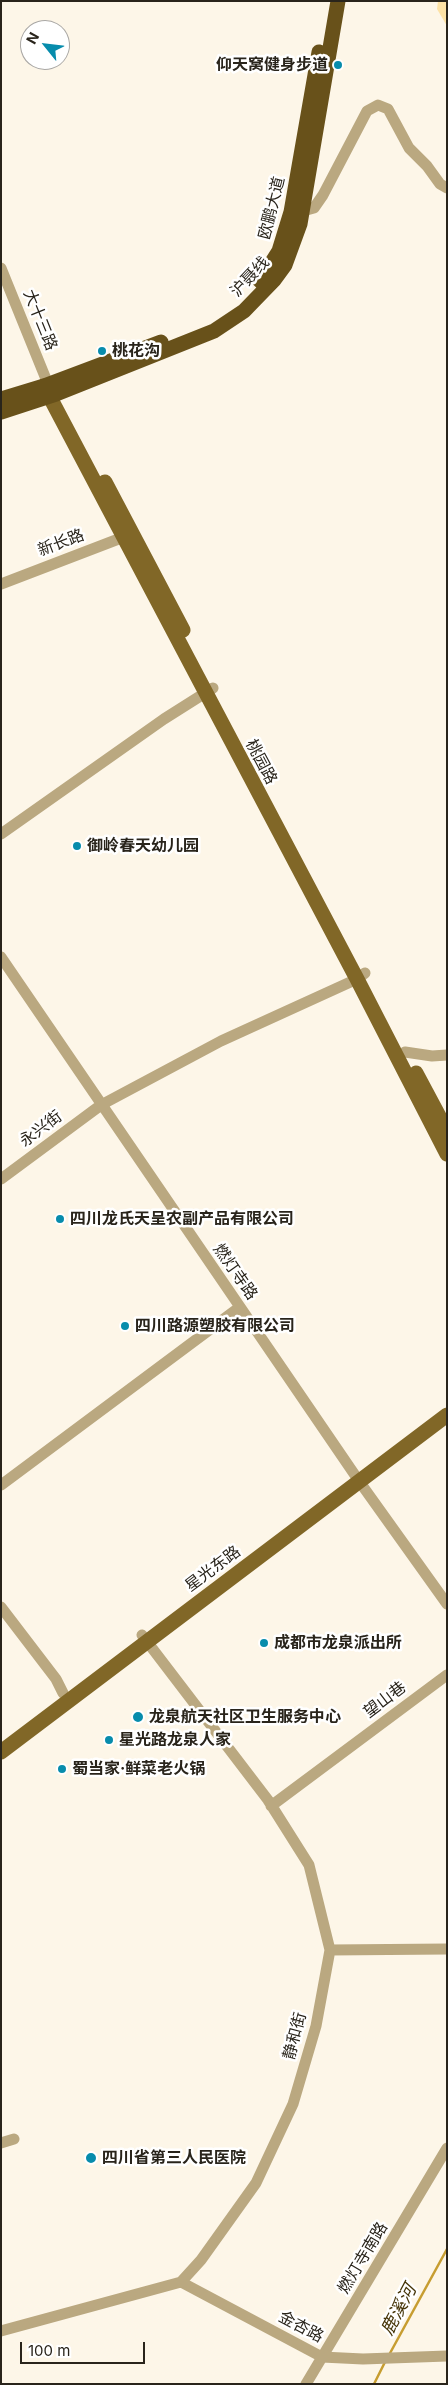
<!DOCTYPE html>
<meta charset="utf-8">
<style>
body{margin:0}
#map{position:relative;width:448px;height:2385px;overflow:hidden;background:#fdf6e8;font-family:Inter,sans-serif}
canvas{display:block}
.frame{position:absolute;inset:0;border:2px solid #29241b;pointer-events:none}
.north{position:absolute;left:20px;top:20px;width:50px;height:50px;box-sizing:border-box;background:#fff;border:1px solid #a9a7a4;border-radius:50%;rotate:299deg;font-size:14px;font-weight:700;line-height:20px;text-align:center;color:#29241b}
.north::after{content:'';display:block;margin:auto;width:18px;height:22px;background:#078cac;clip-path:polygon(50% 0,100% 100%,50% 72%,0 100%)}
.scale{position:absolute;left:20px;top:2342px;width:125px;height:22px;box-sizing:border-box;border:2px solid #29241b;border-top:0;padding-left:6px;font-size:15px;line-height:18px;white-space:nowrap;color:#29241b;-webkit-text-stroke:4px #fff;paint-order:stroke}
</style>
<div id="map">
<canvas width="448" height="2385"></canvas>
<div class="frame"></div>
<div class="north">N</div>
<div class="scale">100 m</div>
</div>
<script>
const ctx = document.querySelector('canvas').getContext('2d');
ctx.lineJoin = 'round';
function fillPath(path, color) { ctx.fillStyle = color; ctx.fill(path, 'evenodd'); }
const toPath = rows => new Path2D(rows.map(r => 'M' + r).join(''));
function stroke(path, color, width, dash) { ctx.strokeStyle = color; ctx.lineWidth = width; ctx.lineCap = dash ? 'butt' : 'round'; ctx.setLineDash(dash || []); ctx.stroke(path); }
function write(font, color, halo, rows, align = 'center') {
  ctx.font = font + ' Inter,"Noto Sans SC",sans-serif'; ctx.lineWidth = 5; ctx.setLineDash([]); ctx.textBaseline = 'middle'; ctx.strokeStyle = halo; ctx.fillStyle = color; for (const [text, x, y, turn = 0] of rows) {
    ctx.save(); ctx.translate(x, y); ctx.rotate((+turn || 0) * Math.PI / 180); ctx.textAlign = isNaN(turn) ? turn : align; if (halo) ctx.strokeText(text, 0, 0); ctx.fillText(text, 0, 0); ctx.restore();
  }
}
fillPath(toPath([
 [438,1,447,1,447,26,437,9]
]), '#fde2a5');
stroke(toPath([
 [389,2355,447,2249],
 [374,2384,385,2362]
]), '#c79d31', 2.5);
stroke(toPath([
 [303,211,314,208,323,195,367,111,378,105,388,109,409,148,427,166,440,184,447,188],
 [1,268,48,384],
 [1,584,129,535],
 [1,834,164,719,213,688],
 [1,957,359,1481,447,1604],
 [405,1052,432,1056,447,1055],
 [1,1179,101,1105,221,1041,357,979,365,973],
 [1,1485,240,1307],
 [1,1607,56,1679,63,1693],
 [271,1806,447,1675],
 [330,1950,447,1949],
 [1,2143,14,2139],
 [181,2282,322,2357,363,2359,447,2356],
 [1,2331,181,2282,201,2260,256,2183,293,2104,316,2026,330,1950,309,1865,268,1800,142,1635],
 [306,2384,447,2148]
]), '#baa880', 11);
stroke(toPath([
 [44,386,357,979,447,1154],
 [105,482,183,630],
 [416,1073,447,1131],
 [1,1752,447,1415]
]), '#816727', 15);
stroke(toPath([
 [260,281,279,251,291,212,319,52],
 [1,399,44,386,161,342],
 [1,412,56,394,214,331,244,311,274,280,285,265,300,224,338,1]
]), '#68511a', 15);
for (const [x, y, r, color] of [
 [338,65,5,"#078cac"],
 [102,351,5,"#078cac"],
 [77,846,5,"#078cac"],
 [60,1219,5,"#078cac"],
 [125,1326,5,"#078cac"],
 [264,1643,5,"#078cac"],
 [138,1717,6,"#078cac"],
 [109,1740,5,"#078cac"],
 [62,1769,5,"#078cac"],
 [91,2158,6,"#078cac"]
]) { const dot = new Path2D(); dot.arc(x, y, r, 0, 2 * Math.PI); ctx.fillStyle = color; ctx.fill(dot); stroke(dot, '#fff', 2); }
write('bold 16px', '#29241b', '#fff', [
 ["仰天窝健身步道",328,65,"right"],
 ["桃花沟",112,351],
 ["御岭春天幼儿园",87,846],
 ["四川龙氏天呈农副产品有限公司",70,1219],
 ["四川路源塑胶有限公司",135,1326],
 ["成都市龙泉派出所",274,1643],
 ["龙泉航天社区卫生服务中心",149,1717],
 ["星光路龙泉人家",119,1740],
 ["蜀当家·鲜菜老火锅",72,1769],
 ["四川省第三人民医院",102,2158]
], 'left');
write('16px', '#29241b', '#fff', [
 ["欧鹏大道",272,208,-76],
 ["沪聂线",250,277,-47],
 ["大十三路",40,320,68],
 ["新长路",61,543,-21],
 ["桃园路",261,762,62],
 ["永兴街",41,1129,-37],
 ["燃灯寺路",235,1272,55],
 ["星光东路",213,1569,-37],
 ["望山巷",385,1700,-37],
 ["静和街",295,2036,-75],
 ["燃灯寺南路",363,2258,-59],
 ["金杏路",301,2327,28]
]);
write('italic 18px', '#453407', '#fff', [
 ["鹿溪河",399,2310,-62]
]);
</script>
